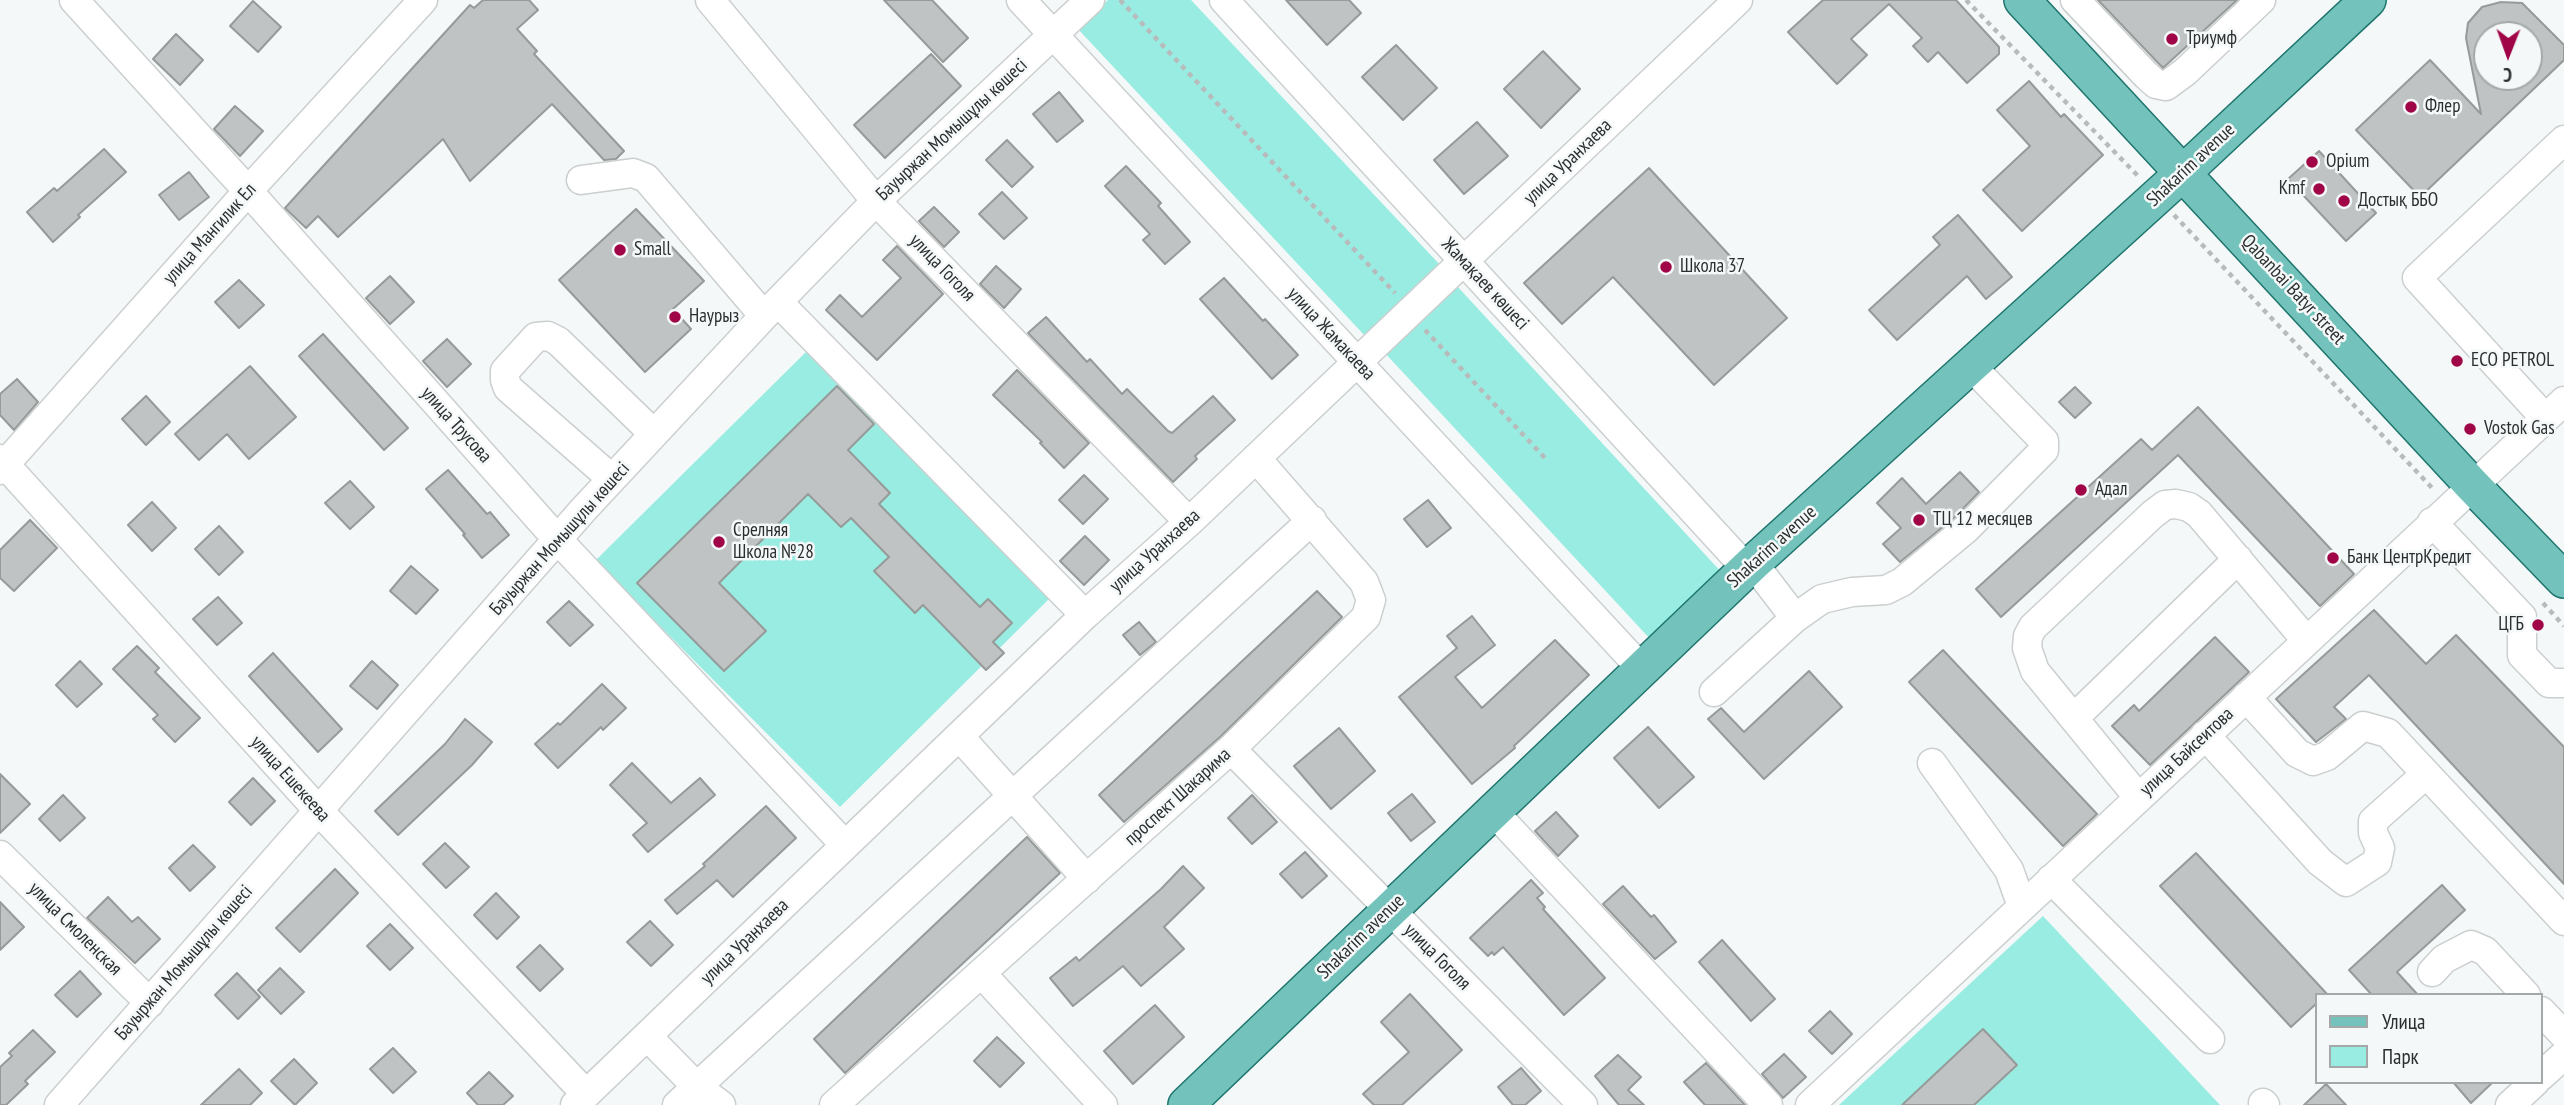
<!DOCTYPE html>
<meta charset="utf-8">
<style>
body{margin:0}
#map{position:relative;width:2564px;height:1105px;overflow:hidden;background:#f4f8f8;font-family:"PT Sans Narrow",sans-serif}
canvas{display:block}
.legend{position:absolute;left:2315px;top:993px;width:228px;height:91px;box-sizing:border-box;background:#f4f8f8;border:2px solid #a4a8a8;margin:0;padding:9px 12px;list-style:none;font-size:21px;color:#2d2f2f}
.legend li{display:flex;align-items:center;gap:14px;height:35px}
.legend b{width:35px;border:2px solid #a4a8a8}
.north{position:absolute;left:2473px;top:21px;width:70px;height:70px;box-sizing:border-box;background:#f4f8f8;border:2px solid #a4a8a8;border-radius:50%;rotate:181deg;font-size:19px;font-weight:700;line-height:28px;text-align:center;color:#2d2f2f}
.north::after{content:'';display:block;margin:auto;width:24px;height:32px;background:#a00547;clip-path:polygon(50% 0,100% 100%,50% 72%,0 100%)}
</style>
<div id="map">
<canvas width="2564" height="1105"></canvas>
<ul class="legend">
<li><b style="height:9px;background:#73c3bc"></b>Улица</li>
<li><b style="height:19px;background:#98ece1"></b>Парк</li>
</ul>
<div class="north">С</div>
</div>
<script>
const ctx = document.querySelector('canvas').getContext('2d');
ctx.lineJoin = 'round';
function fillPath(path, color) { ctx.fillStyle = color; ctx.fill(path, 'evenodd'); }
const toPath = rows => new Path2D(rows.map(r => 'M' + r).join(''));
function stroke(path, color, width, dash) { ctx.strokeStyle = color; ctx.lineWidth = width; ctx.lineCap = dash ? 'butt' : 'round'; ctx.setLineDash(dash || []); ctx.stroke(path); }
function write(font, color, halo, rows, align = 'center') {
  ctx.font = font + ' "PT Sans Narrow",sans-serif'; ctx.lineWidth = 5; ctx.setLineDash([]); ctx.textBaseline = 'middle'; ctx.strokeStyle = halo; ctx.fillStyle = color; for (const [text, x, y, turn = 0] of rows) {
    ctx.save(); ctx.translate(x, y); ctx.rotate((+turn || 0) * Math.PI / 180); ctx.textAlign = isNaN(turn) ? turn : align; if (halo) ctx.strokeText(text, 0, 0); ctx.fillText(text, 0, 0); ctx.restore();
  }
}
fillPath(toPath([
 [1108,0,1191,0,1442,267,1366,337,1077,28],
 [1456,285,1724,575,1652,641,1384,352],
 [812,346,1057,591,840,807,595,561],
 [2043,916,2220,1105,1839,1105]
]), '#98ece1');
const building = toPath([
 [483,0,529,0,538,10,517,29,537,51,534,54,624,151,616,159,604,160,552,104,470,181,443,139,338,237,318,216,306,228,285,208,470,5,474,8,483,0],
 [884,0,932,0,968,38,943,62,884,0],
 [1286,0,1349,0,1361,13,1327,45,1286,0],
 [1823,0,1956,0,1999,47,1999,54,1967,83,1938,52,1928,62,1913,46,1922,38,1889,4,1851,39,1867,55,1837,84,1788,32,1823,0],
 [2098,0,2237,0,2163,68,2098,0],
 [253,1,281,27,258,52,230,26,253,1],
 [2501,2,2522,3,2564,45,2564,60,2420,197,2356,130,2430,60,2481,114,2466,38,2468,23,2482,7,2501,2],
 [2487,35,2529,35,2529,77,2487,77,2487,35],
 [176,34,203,60,180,85,153,59,176,34],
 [1396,45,1437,88,1403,120,1362,77,1396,45],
 [1543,51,1580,89,1541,128,1504,89,1543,51],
 [931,54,961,86,885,158,854,125,931,54],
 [2029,81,2061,117,2064,114,2103,155,2022,231,1983,190,2030,146,1997,110,2029,81],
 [1059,92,1083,121,1057,142,1033,114,1059,92],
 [235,106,263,131,240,156,214,129,235,106],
 [1477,122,1508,156,1464,194,1434,160,1477,122],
 [1007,140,1033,167,1012,187,986,160,1007,140],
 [104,149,126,172,78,215,80,217,53,242,27,212,54,188,57,191,104,149],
 [2319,151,2376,213,2346,241,2288,179,2319,151],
 [1126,166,1161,203,1158,206,1190,242,1165,264,1143,240,1150,234,1105,186,1126,166],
 [1649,168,1787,318,1714,385,1613,277,1562,324,1524,283,1649,168],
 [189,172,209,197,179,220,159,195,189,172],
 [1002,192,1027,218,1004,239,979,214,1002,192],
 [934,207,959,232,944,247,919,221,934,207],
 [636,209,704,281,673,309,691,329,645,372,559,280,636,209],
 [1958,215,2012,277,1986,299,1967,276,1897,340,1869,310,1940,245,1933,237,1958,215],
 [897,246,943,294,877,360,826,310,840,295,862,317,901,278,883,260,897,246],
 [996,266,1021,289,1004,308,980,284,996,266],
 [390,276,414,302,390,324,366,298,390,276],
 [1224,278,1263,321,1265,319,1298,355,1272,379,1200,299,1224,278],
 [239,280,264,305,239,328,215,302,239,280],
 [1046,317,1087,362,1090,359,1122,394,1127,389,1168,431,1172,433,1213,396,1235,420,1195,456,1197,459,1173,482,1028,333,1046,317],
 [323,334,408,428,384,450,299,356,323,334],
 [447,339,471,364,447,387,423,361,447,339],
 [250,366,296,417,249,459,227,434,199,460,175,434,250,366],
 [1017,370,1089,443,1064,468,1040,443,1042,442,993,395,1017,370],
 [17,379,38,402,14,430,0,415,0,394,17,379],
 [837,386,874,424,848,450,890,493,879,504,980,607,988,599,1012,623,993,642,1004,653,986,670,923,605,915,613,874,571,889,557,851,518,841,527,808,494,719,583,766,631,724,671,637,583,837,386],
 [2075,387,2091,403,2075,418,2059,402,2075,387],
 [146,396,170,422,146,445,122,419,146,396],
 [2198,407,2354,574,2320,606,2178,455,2001,617,1976,589,2141,439,2152,450,2198,407],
 [448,470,487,514,490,512,509,535,482,558,463,535,465,534,426,489,448,470],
 [1960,472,1979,492,1955,517,1900,562,1883,544,1901,528,1877,503,1902,478,1926,504,1960,472],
 [1084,475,1108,499,1083,524,1059,500,1084,475],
 [350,481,374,507,350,529,325,503,350,481],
 [1428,500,1451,528,1427,547,1404,519,1428,500],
 [152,502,176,528,152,551,128,525,152,502],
 [30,520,57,548,14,591,0,578,0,550,30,520],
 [219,526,243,552,219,575,195,549,219,526],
 [1085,536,1109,560,1084,585,1060,561,1085,536],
 [411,566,438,590,416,614,390,591,411,566],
 [1317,591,1342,617,1220,737,1124,822,1099,795,1317,591],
 [218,597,242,623,217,645,193,619,218,597],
 [569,601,593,625,570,646,547,622,569,601],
 [2374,610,2426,664,2456,635,2564,747,2564,884,2369,675,2334,707,2346,719,2316,742,2276,699,2374,610],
 [1472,616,1495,645,1455,677,1482,708,1555,640,1589,675,1514,746,1515,748,1472,784,1399,697,1457,648,1447,636,1472,616],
 [1139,622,1156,642,1140,655,1123,635,1139,622],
 [2215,637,2249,672,2150,765,2112,726,2134,705,2139,711,2215,637],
 [137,646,159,668,155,672,200,718,175,742,153,719,158,715,113,669,137,646],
 [1943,650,2097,814,2063,846,1909,682,1943,650],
 [273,653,342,729,318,752,249,676,273,653],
 [80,661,102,684,77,707,56,685,80,661],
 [372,661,398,685,377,709,350,686,372,661],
 [1809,671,1842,707,1764,779,1708,719,1721,708,1744,732,1809,671],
 [602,684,626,708,603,730,601,727,558,768,535,744,558,723,560,725,602,684],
 [465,719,492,742,472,765,398,835,375,811,445,744,465,719],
 [1648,727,1694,777,1659,808,1614,758,1648,727],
 [1339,728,1375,771,1331,809,1294,766,1339,728],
 [632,763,671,803,700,778,715,795,648,852,633,835,647,823,610,785,632,763],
 [0,774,30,804,0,833,0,774],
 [253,778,275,801,251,825,229,802,253,778],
 [1412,794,1435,822,1411,841,1388,813,1412,794],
 [63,795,85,818,60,841,39,819,63,795],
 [1252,795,1277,822,1252,844,1228,818,1252,795],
 [766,806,796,838,733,897,717,880,677,914,665,900,705,866,703,864,766,806],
 [1556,812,1578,836,1558,856,1535,831,1556,812],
 [1027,837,1060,873,845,1073,814,1039,1027,837],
 [445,843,469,867,446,888,423,864,445,843],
 [193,845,215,867,190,891,169,868,193,845],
 [1305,852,1327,876,1302,898,1280,874,1305,852],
 [2196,853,2327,994,2317,995,2317,1003,2291,1027,2160,886,2196,853],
 [1183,866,1204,888,1164,927,1184,949,1141,986,1123,966,1073,1006,1050,978,1076,957,1079,961,1161,889,1183,866],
 [335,869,358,893,300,952,276,928,335,869],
 [1531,880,1543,893,1537,898,1545,907,1543,909,1605,978,1564,1015,1503,947,1494,955,1492,952,1488,956,1470,938,1531,880],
 [2442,885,2465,910,2397,972,2418,995,2372,995,2349,970,2442,885],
 [1623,886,1651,917,1654,915,1676,942,1655,959,1603,904,1623,886],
 [496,893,519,917,497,939,474,915,496,893],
 [108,897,132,922,138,917,160,939,135,963,87,918,108,897],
 [0,902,24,927,0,950,0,902],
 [650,921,673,945,651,966,627,942,650,921],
 [390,924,413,948,390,970,367,946,390,924],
 [1722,940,1775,999,1751,1021,1699,962,1722,940],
 [540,945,563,969,540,991,517,967,540,945],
 [280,968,304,992,281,1014,258,990,280,968],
 [80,971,101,994,77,1017,55,995,80,971],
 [237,973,260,997,238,1019,215,995,237,973],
 [1410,994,1462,1050,1402,1105,1374,1105,1363,1094,1409,1052,1381,1022,1410,994],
 [1155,1005,1184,1037,1133,1084,1104,1051,1155,1005],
 [1830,1011,1852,1034,1832,1054,1809,1031,1830,1011],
 [1983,1029,2017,1065,1974,1105,1902,1105,1983,1029],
 [33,1030,55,1052,25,1081,28,1084,6,1105,0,1105,0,1067,12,1056,9,1053,33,1030],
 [997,1037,1024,1063,1000,1087,974,1061,997,1037],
 [393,1048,416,1072,393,1093,370,1069,393,1048],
 [1784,1054,1806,1077,1783,1098,1762,1074,1784,1054],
 [1618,1055,1641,1077,1628,1090,1644,1105,1619,1105,1595,1076,1618,1055],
 [294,1059,317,1083,295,1105,271,1081,294,1059],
 [1706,1063,1745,1105,1705,1105,1684,1082,1706,1063],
 [1521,1068,1541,1091,1525,1105,1513,1105,1498,1087,1521,1068],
 [239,1069,262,1093,250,1105,201,1105,239,1069],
 [489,1072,513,1096,503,1105,478,1105,467,1093,489,1072],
 [2453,1082,2493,1082,2471,1103,2453,1082],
 [2326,1084,2346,1105,2304,1105,2326,1084]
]);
fillPath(building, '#bfc3c3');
stroke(building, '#969a99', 2);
const minor = toPath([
 [74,0,248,191,558,540,845,845],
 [710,0,876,201,1189,522],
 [1021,0,1641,668],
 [1224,0,1747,569],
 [2075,0,2146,75,2156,84,2166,86,2185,72,2261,0],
 [581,180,633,173,646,178,764,316],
 [778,302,1085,615],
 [2545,418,2417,278,2564,140],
 [0,459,318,810,586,1094],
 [0,470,248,191,423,0],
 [612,479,508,388,505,380,505,371,536,337,548,336,558,341,654,434],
 [2432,522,2522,617,2522,655,2549,683,2564,683],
 [1753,563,1795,618],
 [1714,692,1795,618,1822,599,1852,592,1886,590,1902,582,1966,529,2044,450,2044,441,1971,366],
 [2246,697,2297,753,2313,761,2327,756,2363,726,2388,733,2564,921],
 [2074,718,2238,559],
 [2205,735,2320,862,2346,882,2377,862,2380,848,2373,833,2373,821,2426,774],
 [959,736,1087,879],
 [1231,749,1583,1105],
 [1932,763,2009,870,2022,906],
 [2138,797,2035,671,2027,648,2028,636,2033,627,2153,514,2165,505,2176,504,2189,507,2199,514,2306,640],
 [1492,810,1768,1105],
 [0,855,150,1003],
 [2051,879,2210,1039],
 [2432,972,2444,959,2471,945,2485,951,2526,995],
 [982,974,1103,1105],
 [2541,1011,2564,1035],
 [648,1037,697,1087,721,1105],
 [2541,1076,2564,1055],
 [2263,1103,2265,1105],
 [59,1105,584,509,764,316,876,201,1090,0],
 [575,1105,1085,615,1189,522,1738,0],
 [677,1105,1312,520],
 [834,1105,1231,749,1366,617,1371,600,1364,582,1256,458],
 [1810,1105,2564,401],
 [2510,1105,2535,1082]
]);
const major = toPath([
 [2022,0,2472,485,2564,580],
 [1186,1105,1753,563,2184,172,2368,0]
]);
stroke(minor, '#cccfcf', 31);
stroke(major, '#1e756e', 38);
stroke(toPath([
 [1120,0,1395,293],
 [1966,0,2140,178],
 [2174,215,2435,491],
 [1425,330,1545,458],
 [2543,603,2564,626]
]), '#b8bbbb', 4.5, [5, 5]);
stroke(minor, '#fff', 28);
stroke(major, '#73c3bc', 35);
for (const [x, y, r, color] of [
 [2172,39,7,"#a00547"],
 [2411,107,7,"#a00547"],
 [2312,162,7,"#a00547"],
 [2319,189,7,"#a00547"],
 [2344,201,7,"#a00547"],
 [620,250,7,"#a00547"],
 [1666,267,7,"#a00547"],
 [675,317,7,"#a00547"],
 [2457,361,7,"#a00547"],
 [2470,429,7,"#a00547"],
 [2081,490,7,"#a00547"],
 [1919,520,7,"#a00547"],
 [719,542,7,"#a00547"],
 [2333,558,7,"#a00547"],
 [2538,625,7,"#a00547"]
]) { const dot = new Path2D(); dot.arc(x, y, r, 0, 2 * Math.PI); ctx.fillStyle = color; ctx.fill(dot); stroke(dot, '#f4f8f8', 2.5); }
write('19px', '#2d2f2f', '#f4f8f8', [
 ["Триумф",2186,39],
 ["Флер",2425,107],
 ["Opium",2326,162],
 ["Kmf",2305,189,"right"],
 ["Достық ББО",2358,201],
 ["Small",634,250],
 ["Школа 37",1680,267],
 ["Наурыз",689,317],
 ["ECO PETROL",2471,361],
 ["Vostok Gas",2484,429],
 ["Адал",2095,490],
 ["ТЦ 12 месяцев",1933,520],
 ["Срелняя",733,531],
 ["Школа №28",733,553],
 ["Банк ЦентрКредит",2347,558],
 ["ЦГБ",2524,625,"right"]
], 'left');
write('19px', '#2d2f2f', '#f4f8f8', [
 ["Бауыржан Момышұлы көшесі",952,130,-43],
 ["улица Уранхаева",1568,162,-44],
 ["Shakarim avenue",2191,165,-43],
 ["улица Мангилик Ел",210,234,-48],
 ["улица Гоголя",942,268,46],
 ["Жамақаев көшесі",1485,284,47],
 ["Qabanbai Batyr street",2293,290,47],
 ["улица Жамакаева",1331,334,47],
 ["улица Трусова",456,425,48],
 ["Бауыржан Момышұлы көшесі",560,539,-48],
 ["Shakarim avenue",1772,547,-42],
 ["улица Уранхаева",1155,551,-42],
 ["улица Байсеитова",2187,752,-43],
 ["улица Ешекеева",290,779,48],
 ["проспект Шакарима",1178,797,-42],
 ["улица Смоленская",75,929,45],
 ["Shakarim avenue",1361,937,-44],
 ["улица Уранхаева",745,942,-44],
 ["улица Гоголя",1437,957,45],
 ["Бауыржан Момышұлы көшесі",184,963,-49]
]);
</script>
